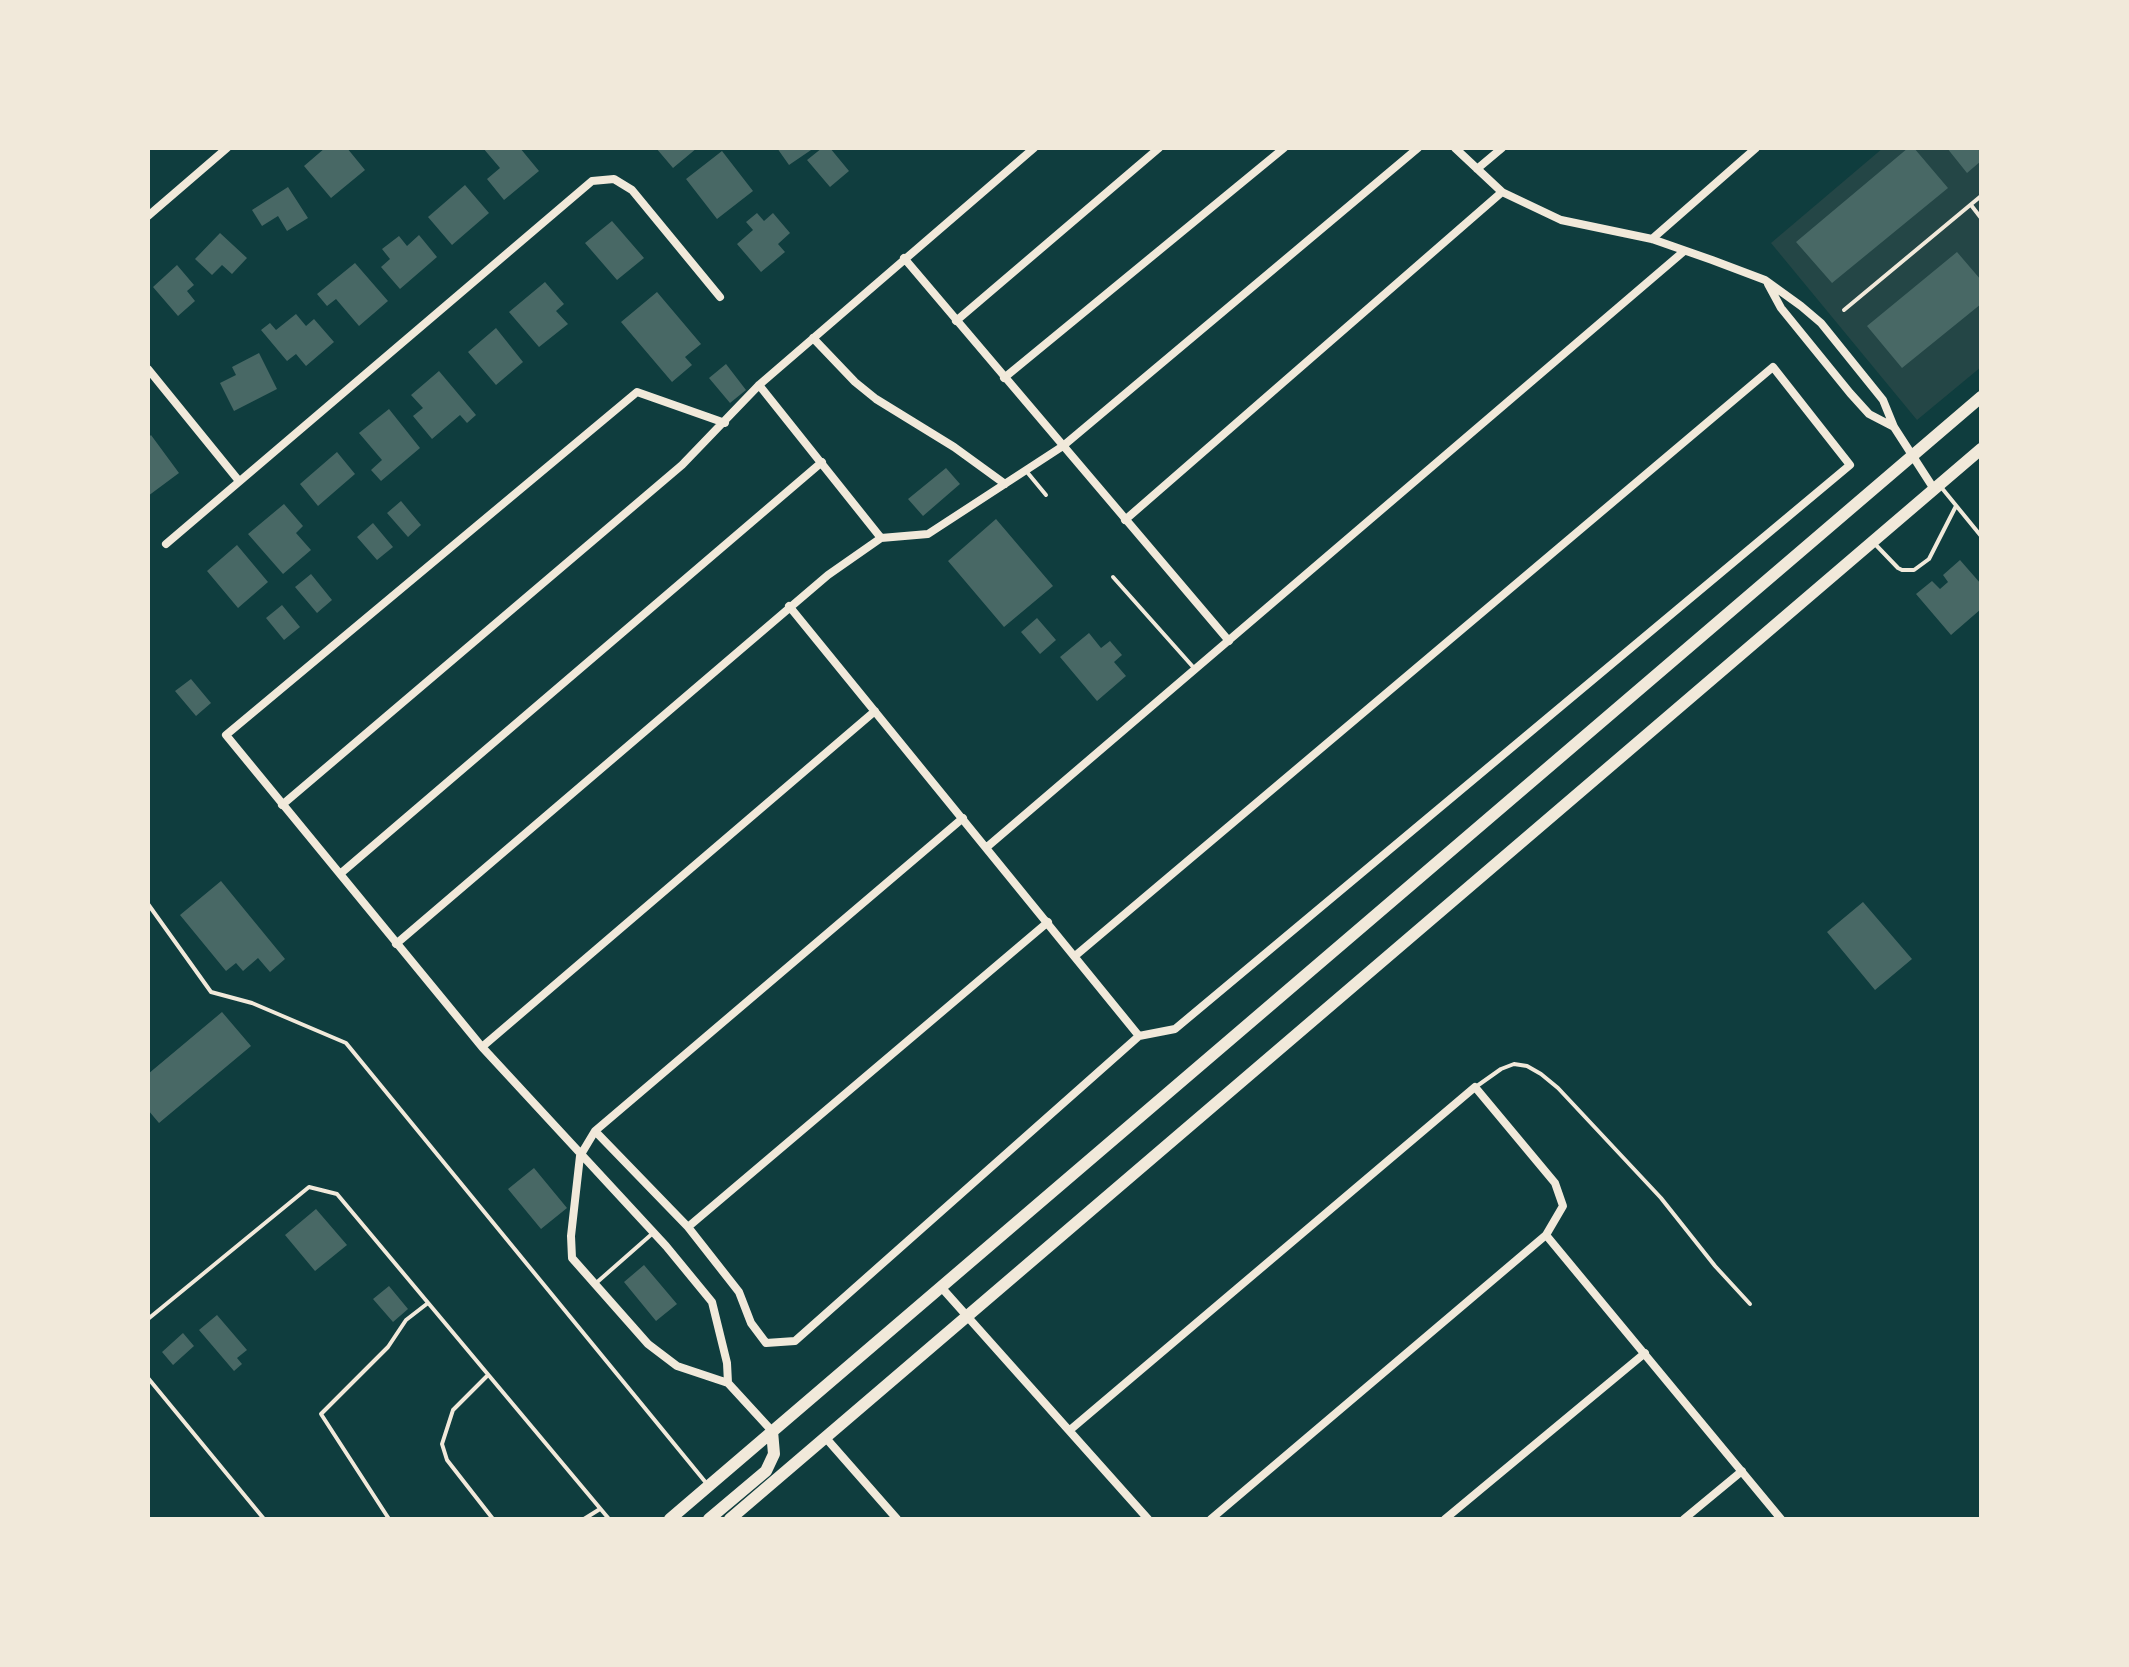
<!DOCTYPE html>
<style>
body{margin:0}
#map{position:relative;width:2129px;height:1667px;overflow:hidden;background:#0f3d3e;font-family:"Roboto Condensed",sans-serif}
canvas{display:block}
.frame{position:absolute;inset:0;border:150px solid #f1e9da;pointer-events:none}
</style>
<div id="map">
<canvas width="2129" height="1667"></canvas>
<div class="frame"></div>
</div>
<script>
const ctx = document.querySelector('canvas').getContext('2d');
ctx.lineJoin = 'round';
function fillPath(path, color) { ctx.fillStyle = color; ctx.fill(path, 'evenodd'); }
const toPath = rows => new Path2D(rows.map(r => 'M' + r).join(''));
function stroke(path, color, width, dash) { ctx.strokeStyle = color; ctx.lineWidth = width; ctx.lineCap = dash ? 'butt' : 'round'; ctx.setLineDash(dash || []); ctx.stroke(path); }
fillPath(toPath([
 [1883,148,1981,148,1981,367,1917,420,1771,243]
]), '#244646');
fillPath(toPath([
 [325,148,347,148,365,170,331,198,304,166],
 [483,148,520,148,539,171,504,200,487,179,500,168],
 [656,148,697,148,673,168],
 [777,148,814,148,789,165],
 [822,148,830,148,849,171,830,187,807,160],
 [1908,148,1914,148,1948,188,1832,283,1796,242],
 [1947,148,1981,148,1981,161,1967,173],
 [722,151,753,191,717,219,686,179],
 [465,185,489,213,452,245,428,217],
 [288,187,308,218,287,231,278,216,262,226,252,210],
 [757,213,764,221,773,213,790,233,778,244,785,252,761,272,737,244,753,230,746,222],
 [612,221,644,258,617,280,585,243],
 [220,233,247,258,232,274,222,265,212,275,195,259],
 [419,235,437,257,400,289,381,267,390,259,382,249,399,236,407,246],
 [1957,252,1981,280,1981,304,1902,368,1867,326],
 [355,263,388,301,359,326,336,299,327,306,317,294],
 [177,265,194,285,187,291,195,301,178,316,153,287],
 [545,282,564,304,556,311,568,324,539,347,509,312],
 [657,292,701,344,685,357,692,365,672,382,621,322],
 [296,314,306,326,314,319,334,342,306,366,296,354,287,361,261,330,270,323,276,330],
 [496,328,523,362,496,385,468,352],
 [259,353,277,389,234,411,220,383,236,375,232,367],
 [726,364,746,390,730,403,709,378],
 [439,371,476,415,467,423,460,415,432,439,413,416,423,408,411,395],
 [389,409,420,448,381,481,371,470,382,460,359,433],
 [151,435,179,473,148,496,148,438],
 [337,452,355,474,318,506,300,484],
 [946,468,960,484,923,516,908,499],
 [401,501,421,525,408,537,387,513],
 [284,504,303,526,296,533,311,550,283,574,248,534],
 [996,519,1053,586,1004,627,948,561],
 [373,523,393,547,377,560,357,537],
 [237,545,268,582,238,608,207,571],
 [1960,560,1981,584,1981,609,1951,635,1916,594,1932,581,1940,589,1948,582,1943,575],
 [311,574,332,600,317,613,295,587],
 [282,605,300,627,284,640,266,618],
 [1037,618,1056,640,1040,654,1021,632],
 [1089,633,1101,648,1110,641,1122,655,1114,662,1126,676,1097,701,1060,657],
 [191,679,211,703,196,716,175,691],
 [221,881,285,959,270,972,258,958,243,971,236,963,226,971,180,915],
 [1863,902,1912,959,1875,990,1827,932],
 [222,1012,251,1046,159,1123,148,1110,148,1074],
 [534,1168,567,1208,541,1229,508,1189],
 [316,1209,347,1245,315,1271,285,1235],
 [644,1265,677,1304,656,1321,624,1282],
 [389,1286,408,1309,393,1322,373,1299],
 [217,1315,247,1350,237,1358,242,1364,234,1371,199,1330],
 [183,1333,194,1346,173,1365,162,1352]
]), '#486865');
stroke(toPath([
 [1971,205,1981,218],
 [1844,310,1981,196],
 [1027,472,1046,495],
 [1941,487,1981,536],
 [1874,543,1898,568,1902,570,1914,570,1929,559,1956,506],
 [1113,577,1194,668],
 [148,904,211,992,252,1003,346,1043,707,1484],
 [1477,1086,1501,1069,1514,1064,1527,1066,1541,1074,1558,1088,1661,1198,1715,1266,1750,1304],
 [595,1284,653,1233],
 [148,1319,309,1187,337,1194,609,1519],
 [488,1375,453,1410,442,1444,447,1460,493,1519],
 [148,1378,264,1519],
 [389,1519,321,1414,388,1347,406,1320,428,1303],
 [584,1519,600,1509]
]), '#f1e9da', 4);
stroke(toPath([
 [1455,148,1502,192,1561,220,1652,239,1712,260,1765,280,1801,306,1821,323,1883,400,1894,427,1934,489],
 [1477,169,1502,148],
 [148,216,227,148],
 [1652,239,1756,148],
 [904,258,1229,641],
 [1768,284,1781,308,1850,393,1869,414,1894,427],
 [956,321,1159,148],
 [813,338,855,382,876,399,954,447,1005,484],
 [148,369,239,481],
 [1004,378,1284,148],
 [759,385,881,538],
 [725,423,637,392,226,735,482,1047,666,1246,712,1302,727,1363,728,1383],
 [1125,520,1502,192],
 [166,544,592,181,614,179,632,190,720,297],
 [789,606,1139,1036],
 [282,805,682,465,759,385,1034,148],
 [987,847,1683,252],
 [340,874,822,462],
 [396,944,828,575,881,538,928,534,1063,446,1418,148],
 [482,1047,875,711],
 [595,1131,688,1227,739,1292,751,1323,766,1343,795,1341,1139,1036,1175,1029,1850,465,1773,367,1075,956],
 [688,1227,1048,922],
 [941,1287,1148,1519],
 [1070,1430,1475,1087,1555,1183,1563,1206,1546,1235,1781,1519],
 [772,1431,728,1383,677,1366,648,1344,572,1258,571,1236,580,1156,595,1131,963,818],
 [825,1437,897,1519],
 [1211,1519,1546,1235],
 [1445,1519,1645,1353],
 [1684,1519,1742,1471]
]), '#f1e9da', 8);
stroke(toPath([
 [670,1519,1981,397],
 [709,1519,766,1471,774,1454,772,1431],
 [730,1519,1981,449]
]), '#f1e9da', 12);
</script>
